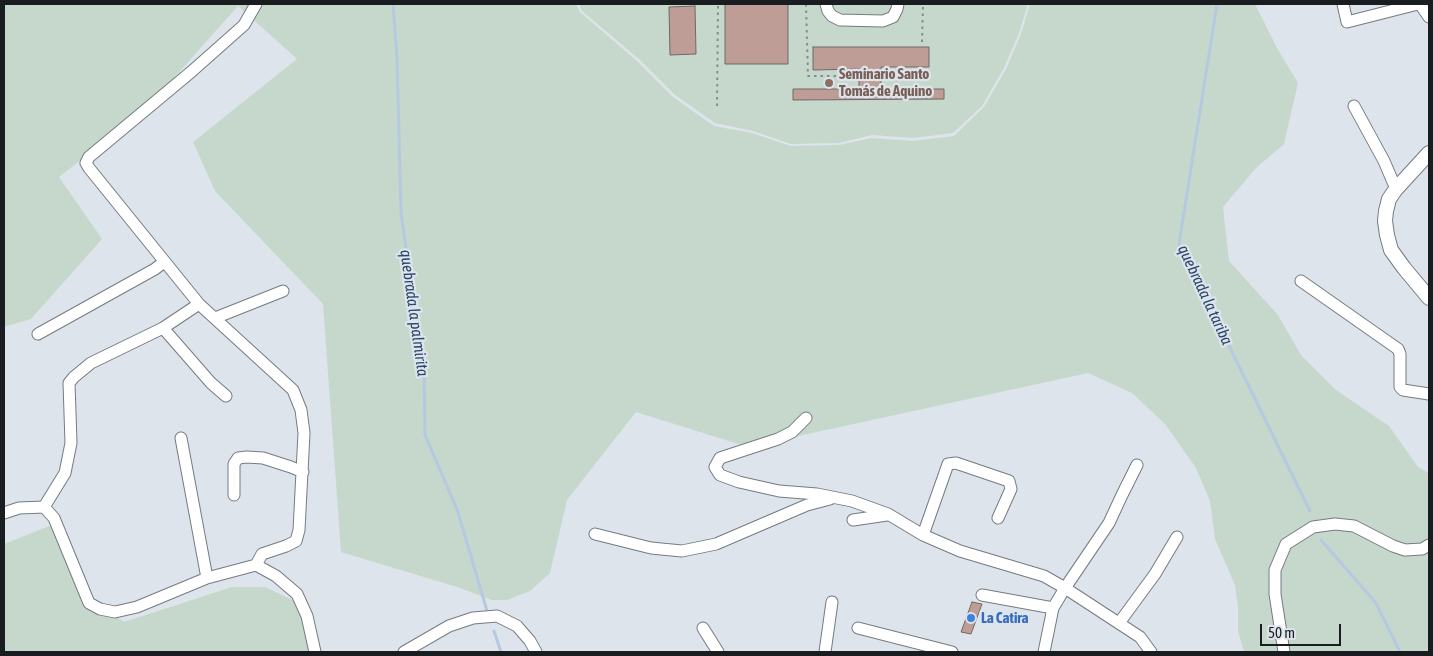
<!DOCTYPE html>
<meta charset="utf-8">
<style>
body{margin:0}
#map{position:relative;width:1433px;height:656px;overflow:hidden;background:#dde4eb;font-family:"Asap Condensed",sans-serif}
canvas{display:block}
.frame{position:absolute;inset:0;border:5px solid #1a1d1f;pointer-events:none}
.scale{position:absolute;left:1260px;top:624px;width:81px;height:22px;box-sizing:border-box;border:2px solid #1a1d1f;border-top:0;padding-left:6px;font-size:15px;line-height:18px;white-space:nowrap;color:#1a1d1f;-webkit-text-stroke:4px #dde4eb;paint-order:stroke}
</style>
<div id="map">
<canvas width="1433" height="656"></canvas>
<div class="frame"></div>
<div class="scale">50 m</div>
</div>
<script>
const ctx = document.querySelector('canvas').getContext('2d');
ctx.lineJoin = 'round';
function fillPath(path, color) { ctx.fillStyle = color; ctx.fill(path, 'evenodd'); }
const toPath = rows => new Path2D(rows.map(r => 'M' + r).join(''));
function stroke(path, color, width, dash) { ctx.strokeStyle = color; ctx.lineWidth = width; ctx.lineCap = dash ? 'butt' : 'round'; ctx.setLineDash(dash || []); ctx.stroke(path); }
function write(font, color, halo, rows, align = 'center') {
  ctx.font = font + ' "Asap Condensed",sans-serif'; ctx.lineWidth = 4.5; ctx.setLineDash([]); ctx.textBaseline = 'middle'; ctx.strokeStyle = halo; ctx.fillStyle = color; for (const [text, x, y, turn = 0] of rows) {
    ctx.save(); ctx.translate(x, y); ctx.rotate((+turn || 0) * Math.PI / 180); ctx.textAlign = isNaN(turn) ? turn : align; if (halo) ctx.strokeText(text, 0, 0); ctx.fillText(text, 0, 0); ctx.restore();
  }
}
fillPath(toPath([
 [4,4,576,4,580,12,637,61,673,97,714,126,752,133,791,146,839,145,872,138,913,141,954,136,984,107,1006,69,1021,34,1030,4,1255,4,1277,48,1298,83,1284,144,1256,168,1223,207,1229,261,1278,315,1301,355,1336,390,1389,426,1418,467,1429,473,1429,652,1244,652,1238,631,1238,607,1235,585,1215,539,1210,501,1196,468,1165,424,1132,393,1088,373,748,447,636,412,567,500,550,573,530,591,507,600,492,600,457,587,341,552,323,304,215,191,193,142,297,59,238,6,146,109,59,177,102,239,31,319,4,327],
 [579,4,1028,4,1019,33,1004,68,982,106,953,133,913,138,872,135,839,143,791,144,753,131,715,123,675,95,639,59,582,11],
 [52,525,86,597,124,622,232,587,265,587,303,605,317,652,4,652,4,544]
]), '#c6d8cb');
stroke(toPath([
 [393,4,397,58,401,213,424,370,425,435,458,512,487,611],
 [1217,4,1179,244,1310,511],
 [1321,540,1376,603,1400,652],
 [494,631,501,652]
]), '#b5c9e1', 3);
const building = toPath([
 [725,4,788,4,788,64,725,64,725,4],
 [695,6,696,54,670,55,669,7,695,6],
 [813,47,929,47,929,67,881,67,881,89,944,89,944,99,793,100,793,89,859,89,859,69,813,70,813,47],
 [972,602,982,604,971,634,961,632,972,602]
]);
fillPath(building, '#be9d96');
stroke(building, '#716865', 1);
const minor = toPath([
 [826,4,828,11,832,16,840,20,883,21,893,17,897,9,898,4],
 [1343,4,1347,22,1418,4],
 [1420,4,1429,17],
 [1354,106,1384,161,1396,189],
 [1301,281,1398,349,1400,354,1400,387,1403,390,1429,394],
 [199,304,293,390,301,410,304,433,299,530,296,541,286,546,262,554,256,565],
 [215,318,283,291],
 [163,328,211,383,226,396],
 [38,334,155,269,164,262],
 [806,418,792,432,778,439,720,458,715,467,720,475,739,482,779,491,817,494,852,501,888,514,923,535,960,551,1044,576,1065,588,1140,637,1151,652],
 [181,438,207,578],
 [234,495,234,464,238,458,247,457,263,458,291,467,303,472],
 [44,507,65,473,71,443,69,383,74,377,91,363,163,328,199,304,89,168,86,163,89,157,191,72,244,25,256,4],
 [4,513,19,508,44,507,54,518,89,603,100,609,115,612,137,607,207,578,256,565,276,576,297,594,307,616,315,652],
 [853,520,887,515],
 [595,534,651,548,682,551,716,544,807,505,830,499],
 [923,535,948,464,956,463,1009,481,1011,489,998,518],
 [982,595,1053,608],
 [1119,623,1155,574,1177,537],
 [703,628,718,652],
 [858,628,952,652],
 [404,652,449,626,473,618,497,616,517,626,530,641,536,652],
 [825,652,832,602],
 [1044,652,1053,608,1065,588,1109,523,1122,495,1137,465],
 [1284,652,1275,594,1275,570,1286,544,1313,527,1335,524,1354,526,1393,546,1405,550,1422,549,1429,545]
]);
const tertiary = toPath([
 [1429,153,1396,189,1389,199,1386,211,1385,221,1387,235,1391,250,1404,268,1429,298]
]);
stroke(minor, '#757b82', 13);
stroke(tertiary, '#757b82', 16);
stroke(toPath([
 [806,4,808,76,859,76],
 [922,42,923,4],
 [717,106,718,4]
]), '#878c91', 2, [2.5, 4]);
stroke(minor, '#fff', 11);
stroke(tertiary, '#fff', 14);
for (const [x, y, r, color] of [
 [829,83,5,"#8d6e63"],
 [971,618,5,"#3f7fe0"]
]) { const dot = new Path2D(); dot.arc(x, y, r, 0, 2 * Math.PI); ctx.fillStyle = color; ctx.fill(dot); stroke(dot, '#dde4eb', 2); }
write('bold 15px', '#785e54', '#dde4eb', [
 ["Seminario Santo",839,74],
 ["Tomás de Aquino",839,91]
], 'left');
write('bold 15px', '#366cbe', '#dde4eb', [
 ["La Catira",981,618]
], 'left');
write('italic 16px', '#29476a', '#dde4eb', [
 ["quebrada la tariba",1205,295,65],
 ["quebrada la palmirita",414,313,82]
]);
</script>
